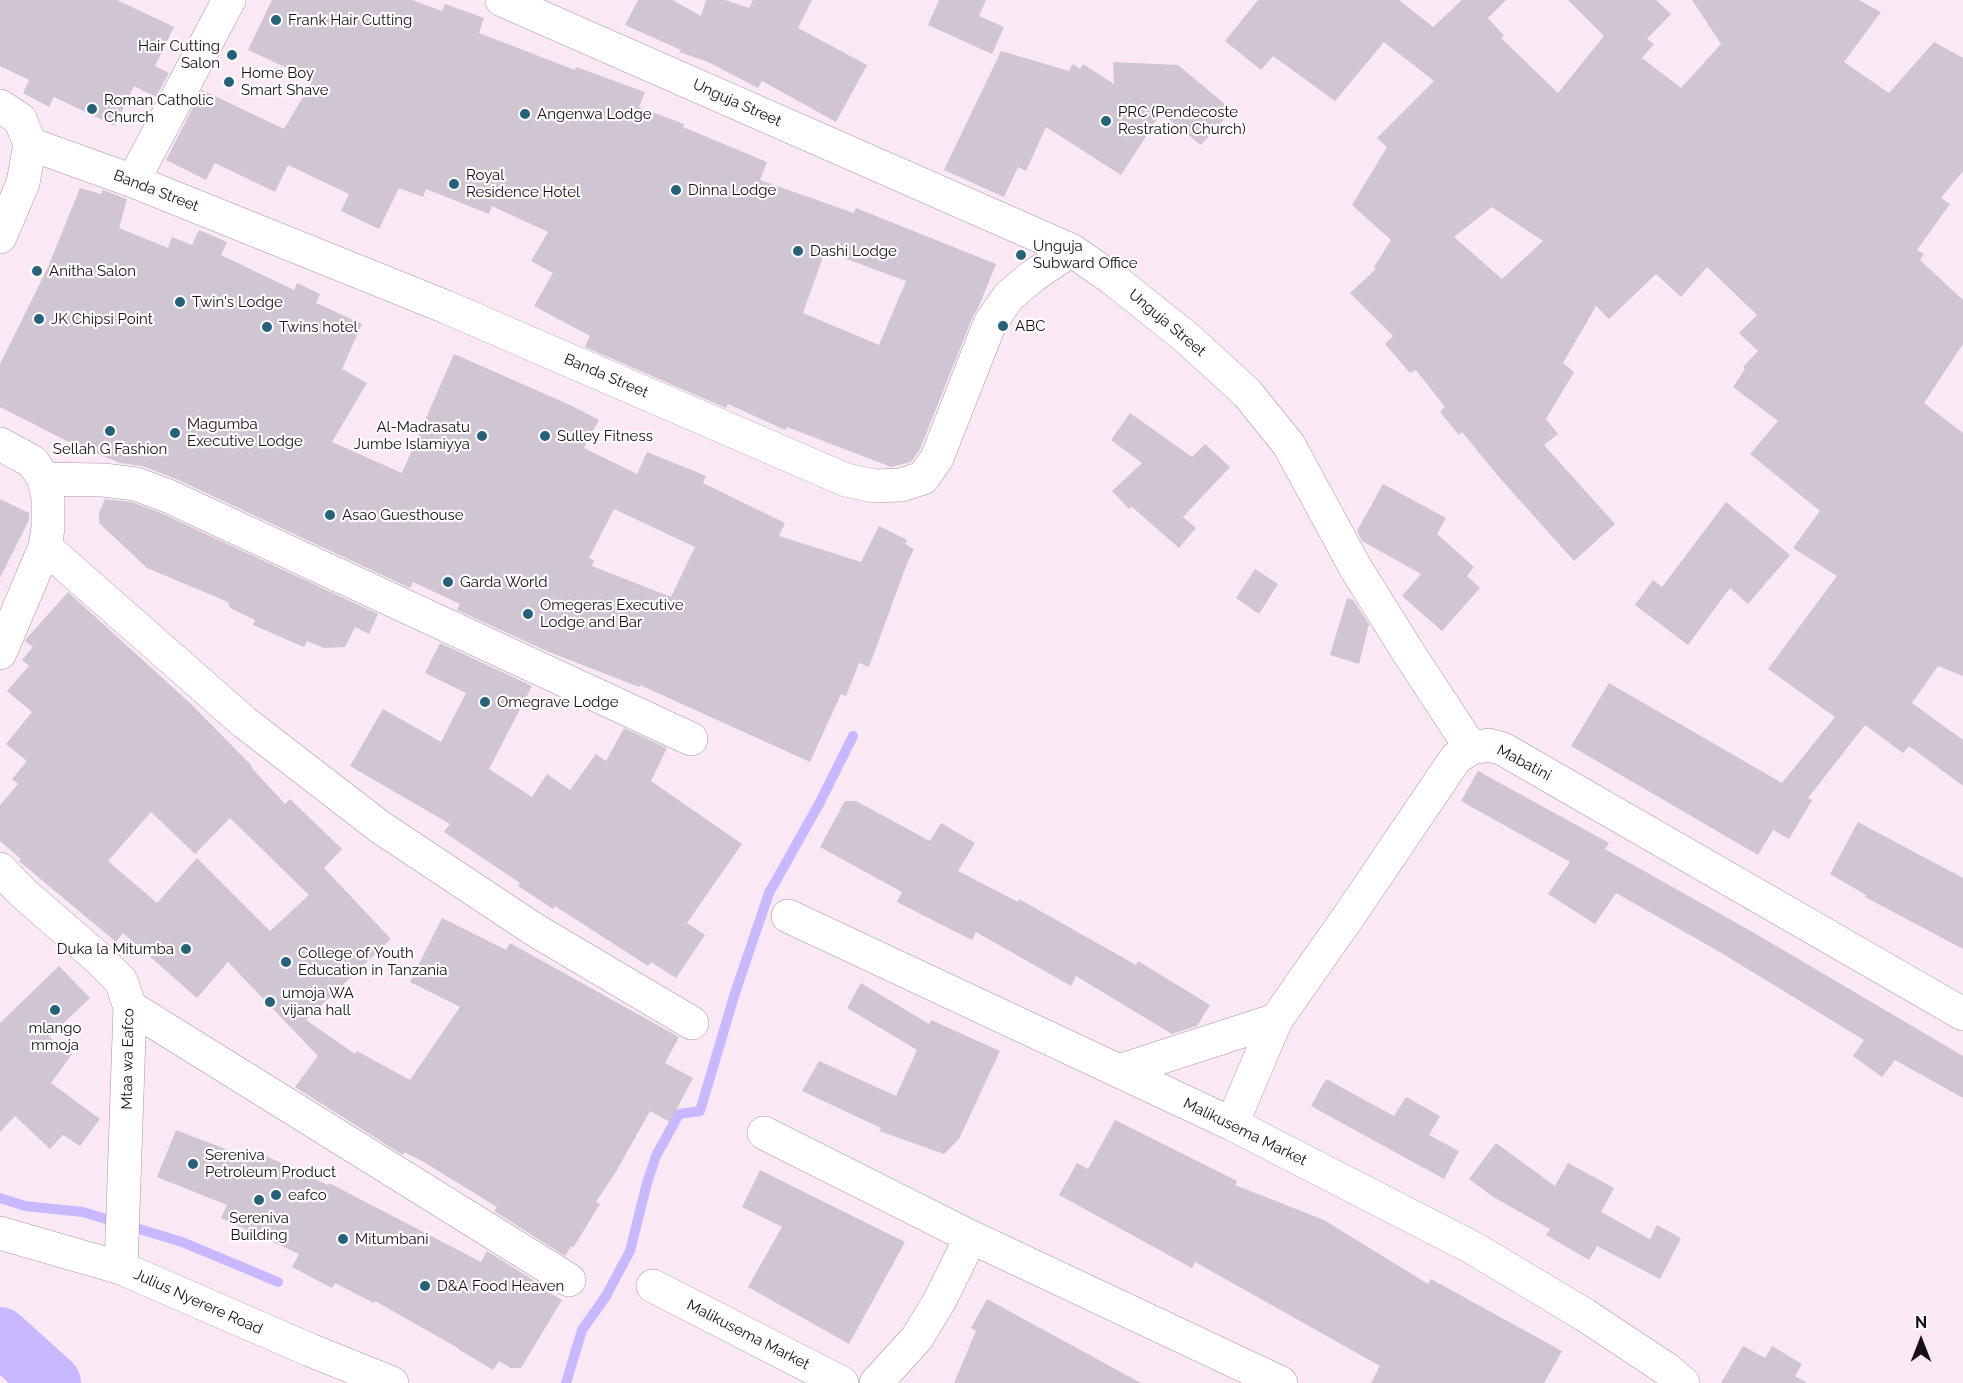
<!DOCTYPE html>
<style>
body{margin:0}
#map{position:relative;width:1963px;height:1383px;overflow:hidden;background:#fae9f4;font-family:Raleway,sans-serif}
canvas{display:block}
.north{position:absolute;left:1891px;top:1311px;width:60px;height:60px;-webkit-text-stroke:4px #fefbfd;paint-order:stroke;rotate:0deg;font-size:16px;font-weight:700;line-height:24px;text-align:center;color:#171115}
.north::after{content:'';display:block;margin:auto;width:21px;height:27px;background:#171115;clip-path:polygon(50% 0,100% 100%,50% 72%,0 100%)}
</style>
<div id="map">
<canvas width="1963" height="1383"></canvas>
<div class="north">N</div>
</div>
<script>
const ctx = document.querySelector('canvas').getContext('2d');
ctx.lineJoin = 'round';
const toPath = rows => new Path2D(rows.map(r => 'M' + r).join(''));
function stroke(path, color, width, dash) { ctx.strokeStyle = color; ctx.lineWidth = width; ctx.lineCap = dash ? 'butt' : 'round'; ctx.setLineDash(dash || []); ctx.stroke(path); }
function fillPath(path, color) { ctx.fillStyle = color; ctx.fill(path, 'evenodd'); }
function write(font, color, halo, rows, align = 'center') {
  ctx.font = font + ' Raleway,sans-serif'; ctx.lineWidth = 4.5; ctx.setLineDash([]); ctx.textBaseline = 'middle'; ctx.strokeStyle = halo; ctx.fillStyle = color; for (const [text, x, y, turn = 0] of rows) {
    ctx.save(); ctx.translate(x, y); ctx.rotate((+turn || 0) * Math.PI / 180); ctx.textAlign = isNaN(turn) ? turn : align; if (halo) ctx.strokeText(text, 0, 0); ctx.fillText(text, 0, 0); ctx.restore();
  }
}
stroke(toPath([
 [0,1198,25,1206,83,1212,182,1242,278,1282],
 [566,1383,582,1330,606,1296,630,1251,647,1183,656,1156,679,1114,700,1111,735,993,769,893,819,804,853,736]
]), '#c8b8ff', 10);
stroke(toPath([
 [0,1336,52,1383]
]), '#c8b8ff', 58);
fillPath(toPath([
 [0,0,117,0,174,27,155,66,169,73,156,97,134,86,115,126,54,97,49,107,23,93,29,80,0,66],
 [272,0,412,0,442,11,445,4,484,18,479,33,575,70,576,67,645,92,639,107,684,124,683,127,767,162,760,180,854,213,856,208,996,264,979,306,973,316,920,449,911,462,891,467,787,427,785,430,728,404,726,408,585,347,590,336,534,306,553,273,531,261,548,232,492,206,489,214,426,189,423,197,399,188,379,229,341,211,349,194,288,165,275,192,215,163,206,180,166,160,202,90,284,129,313,80,248,50],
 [825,251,906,281,879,345,803,313],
 [638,0,672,0,701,16,706,0,725,0,749,8,753,0,812,0,798,28,867,65,836,122,762,81,758,88,708,62,679,52,681,50,625,25],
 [939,0,986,0,979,16,1004,27,992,54,928,25],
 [1258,0,1399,0,1433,27,1462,0,1506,0,1488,18,1504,36,1501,38,1558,93,1604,36,1568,0,1656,0,1671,14,1647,39,1654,44,1642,58,1681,88,1721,44,1692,0,1859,0,1881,12,1844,62,1889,93,1934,42,1963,58,1963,171,1941,198,1950,204,1917,250,1924,254,1920,260,1963,300,1963,344,1924,403,1963,433,1963,676,1938,666,1912,703,1963,740,1963,786,1909,746,1903,753,1865,725,1808,798,1812,800,1789,839,1773,830,1758,855,1571,746,1609,683,1782,783,1835,717,1768,669,1837,576,1793,548,1820,511,1750,454,1778,421,1733,387,1745,369,1743,367,1758,351,1739,333,1757,315,1707,267,1681,297,1656,274,1609,319,1596,306,1563,363,1574,372,1546,419,1558,434,1544,445,1615,524,1574,561,1498,476,1462,432,1459,435,1440,412,1445,407,1416,370,1410,373,1385,344,1393,336,1350,293,1376,269,1374,267,1391,240,1352,205,1387,147,1377,138,1434,81,1384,42,1335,101,1273,56,1261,70,1225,41],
 [1492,207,1543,241,1502,279,1454,237],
 [1001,51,1069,71,1073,64,1080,69,1083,64,1114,84,1113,62,1178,65,1232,110,1201,145,1161,113,1121,175,1046,127,1026,171,1018,167,1004,197,944,170],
 [80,188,101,194,103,190,127,199,119,228,168,248,172,237,192,245,199,230,227,242,221,255,294,290,297,283,320,294,316,303,362,324,342,369,367,383,332,442,402,473,454,354,570,405,599,420,584,448,637,474,647,452,706,476,703,483,785,523,779,536,861,562,879,526,907,540,905,544,914,549,908,561,869,667,859,663,846,696,841,694,810,762,640,685,639,687,549,652,457,610,460,604,413,582,410,588,176,479,142,466,120,463,69,442,0,407,0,364,48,267],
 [614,509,695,547,671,597,592,566,594,560,589,558],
 [1130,413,1192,457,1205,444,1230,467,1183,517,1196,528,1179,548,1132,507,1129,509,1112,491,1142,463,1111,440],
 [1383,484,1446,518,1437,534,1474,567,1467,576,1480,588,1442,631,1402,596,1421,574,1362,541,1357,531],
 [0,499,29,513,29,520,0,578],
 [105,499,132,502,161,513,378,614,369,634,355,627,345,647,324,648,307,641,304,647,253,625,255,620,230,608,228,602,147,568,99,523,99,513],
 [1726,502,1790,555,1748,604,1730,588,1688,645,1635,605,1653,580,1662,587],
 [1255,569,1278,584,1259,614,1236,598],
 [68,592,191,704,252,766,251,767,285,804,290,799,342,849,324,868,391,939,306,1020,355,1054,357,1051,410,1080,460,1007,410,982,442,918,506,950,510,943,679,1037,665,1063,693,1078,670,1122,650,1111,617,1170,596,1202,600,1204,573,1248,571,1246,565,1256,494,1211,497,1207,422,1161,404,1152,403,1155,295,1087,318,1056,228,962,197,998,123,933,116,942,19,861,21,859,0,841,0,805,18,784,12,779,27,761,6,744,32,712,7,691,29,666,22,660,33,647,25,641,26,639],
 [151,812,195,854,230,818,309,895,270,931,197,858,157,903,108,861],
 [1347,598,1353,600,1369,624,1359,664,1330,655],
 [440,643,532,686,489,769,532,797,547,774,570,790,596,754,606,761,624,728,667,748,651,781,742,844,687,923,705,935,676,978,651,962,648,966,555,906,553,909,518,886,520,883,444,832,450,824,350,766,383,709,441,742,466,693,425,673],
 [1478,771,1609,843,1605,849,1756,934,1963,1056,1963,1098,1895,1060,1882,1077,1853,1056,1864,1040,1718,951,1616,893,1595,924,1548,894,1570,862,1461,801],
 [845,801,856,801,930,841,941,823,975,843,958,871,1018,902,1019,899,1136,965,1138,961,1210,1005,1197,1026,1172,1034,1076,976,1071,986,976,932,972,940,897,902,902,892,820,847],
 [1858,822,1963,878,1963,949,1865,897,1866,895,1830,874],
 [59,966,90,998,49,1037,72,1054,51,1083,100,1119,80,1146,63,1135,50,1149,15,1116,0,1132,0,1023],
 [861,983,929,1024,931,1020,1000,1051,959,1139,944,1154,879,1131,881,1128,802,1091,819,1061,896,1096,917,1050,847,1008],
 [1326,1079,1394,1116,1406,1097,1440,1116,1429,1135,1459,1151,1444,1179,1311,1106],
 [1115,1120,1237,1181,1235,1185,1324,1220,1428,1284,1431,1279,1562,1351,1544,1383,1371,1383,1380,1366,1195,1262,1192,1268,1059,1195,1077,1163,1088,1169],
 [176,1130,249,1158,253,1150,328,1185,329,1183,481,1262,487,1251,546,1288,545,1290,562,1300,521,1368,511,1368,499,1361,493,1370,458,1349,458,1348,375,1301,374,1303,335,1283,332,1288,292,1267,299,1254,221,1218,227,1205,157,1177],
 [1496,1143,1555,1186,1568,1163,1614,1188,1601,1212,1650,1239,1657,1225,1681,1238,1660,1279,1597,1246,1589,1260,1546,1235,1550,1229,1495,1198,1469,1179],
 [760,1170,905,1242,849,1344,748,1287,782,1227,742,1207],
 [987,1299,1141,1383,954,1383,976,1331,971,1328],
 [1743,1346,1765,1358,1772,1346,1802,1364,1795,1376,1807,1383,1721,1383]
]), '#cfc5d3');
const minor = toPath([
 [502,0,1071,250,1113,279,1187,338,1247,393,1289,445,1355,567,1408,652,1471,748],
 [0,106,20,119,30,144],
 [30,144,133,181,446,307,846,480,874,486,901,485,923,478,937,458,990,323,1009,296,1033,276,1071,250],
 [133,181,229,0],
 [0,237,23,183,30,144],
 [0,444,33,462,44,479,48,498,48,528,45,547,0,653],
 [44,479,103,480,136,484,168,496,691,739],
 [45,547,244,722,380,827,535,930,692,1023],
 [0,869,22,892,99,959,121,981,130,1007,121,1268],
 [788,916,1232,1124,1473,1248,1585,1315,1668,1370,1683,1383],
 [130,1007,569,1280],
 [1119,1071,1276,1020],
 [1232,1124,1276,1020,1351,913,1456,758,1471,748,1489,745,1503,749,1963,1014],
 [764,1133,971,1237,1281,1383],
 [653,1286,842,1383],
 [876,1383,917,1338,940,1300,971,1237]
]);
const highway = toPath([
 [0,1233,121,1268,310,1350,392,1383]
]);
stroke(minor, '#a697a0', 34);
stroke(highway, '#a697a0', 34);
stroke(minor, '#fff', 33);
stroke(highway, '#fff', 33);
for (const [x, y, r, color] of [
 [276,20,6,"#26627a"],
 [232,55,6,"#26627a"],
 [229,82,6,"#26627a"],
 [92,109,6,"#26627a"],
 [525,114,6,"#26627a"],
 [1106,121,6,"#26627a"],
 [454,184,6,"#26627a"],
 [676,190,6,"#26627a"],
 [798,251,6,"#26627a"],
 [1021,255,6,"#26627a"],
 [37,271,6,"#26627a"],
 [180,302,6,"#26627a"],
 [39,319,6,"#26627a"],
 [1003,326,6,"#26627a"],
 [267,327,6,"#26627a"],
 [110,431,6,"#26627a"],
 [175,433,6,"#26627a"],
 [482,436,6,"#26627a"],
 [545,436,6,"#26627a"],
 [330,515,6,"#26627a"],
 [448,582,6,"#26627a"],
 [528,614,6,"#26627a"],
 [485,702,6,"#26627a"],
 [186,949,6,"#26627a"],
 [286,962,6,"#26627a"],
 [270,1002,6,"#26627a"],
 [55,1010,6,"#26627a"],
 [193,1164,6,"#26627a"],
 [276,1195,6,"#26627a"],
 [259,1200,6,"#26627a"],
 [343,1239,6,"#26627a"],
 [425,1286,6,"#26627a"]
]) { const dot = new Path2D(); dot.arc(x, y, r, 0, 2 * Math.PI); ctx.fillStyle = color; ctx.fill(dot); stroke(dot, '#fefbfd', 2); }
write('15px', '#171115', '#fefbfd', [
 ["Frank Hair Cutting",288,20],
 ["Hair Cutting",220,46,"right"],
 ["Salon",220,63,"right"],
 ["Home Boy",241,73],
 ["Smart Shave",241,90],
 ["Roman Catholic",104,100],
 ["Church",104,117],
 ["PRC (Pendecoste",1118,112],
 ["Restration Church)",1118,129],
 ["Angenwa Lodge",537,114],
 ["Royal",466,175],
 ["Residence Hotel",466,192],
 ["Dinna Lodge",688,190],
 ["Unguja",1033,246],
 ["Subward Office",1033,263],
 ["Dashi Lodge",810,251],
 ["Anitha Salon",49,271],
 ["Twin's Lodge",192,302],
 ["JK Chipsi Point",51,319],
 ["ABC",1015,326],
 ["Twins hotel",279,327],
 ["Magumba",187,424],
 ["Executive Lodge",187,441],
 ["Al-Madrasatu",470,427,"right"],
 ["Jumbe Islamiyya",470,444,"right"],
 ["Sulley Fitness",557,436],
 ["Sellah G Fashion",110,449,"center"],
 ["Asao Guesthouse",342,515],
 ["Garda World",460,582],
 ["Omegeras Executive",540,605],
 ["Lodge and Bar",540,622],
 ["Omegrave Lodge",497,702],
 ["Duka la Mitumba",174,949,"right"],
 ["College of Youth",298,953],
 ["Education in Tanzania",298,970],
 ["umoja WA",282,993],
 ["vijana hall",282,1010],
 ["mlango",55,1028,"center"],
 ["mmoja",55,1045,"center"],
 ["Sereniva",205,1155],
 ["Petroleum Product",205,1172],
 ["eafco",288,1195],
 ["Sereniva",259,1218,"center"],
 ["Building",259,1235,"center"],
 ["Mitumbani",355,1239],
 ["D&A Food Heaven",437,1286]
], 'left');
write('15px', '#171115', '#fefbfd', [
 ["Unguja Street",737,103,24],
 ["Banda Street",156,191,21],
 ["Unguja Street",1167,323,40],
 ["Banda Street",606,376,23],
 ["Mabatini",1524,763,28],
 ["Mtaa wa Eafco",128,1059,-89],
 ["Malikusema Market",1245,1132,26],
 ["Julius Nyerere Road",198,1302,24],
 ["Malikusema Market",748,1335,27]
]);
</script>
